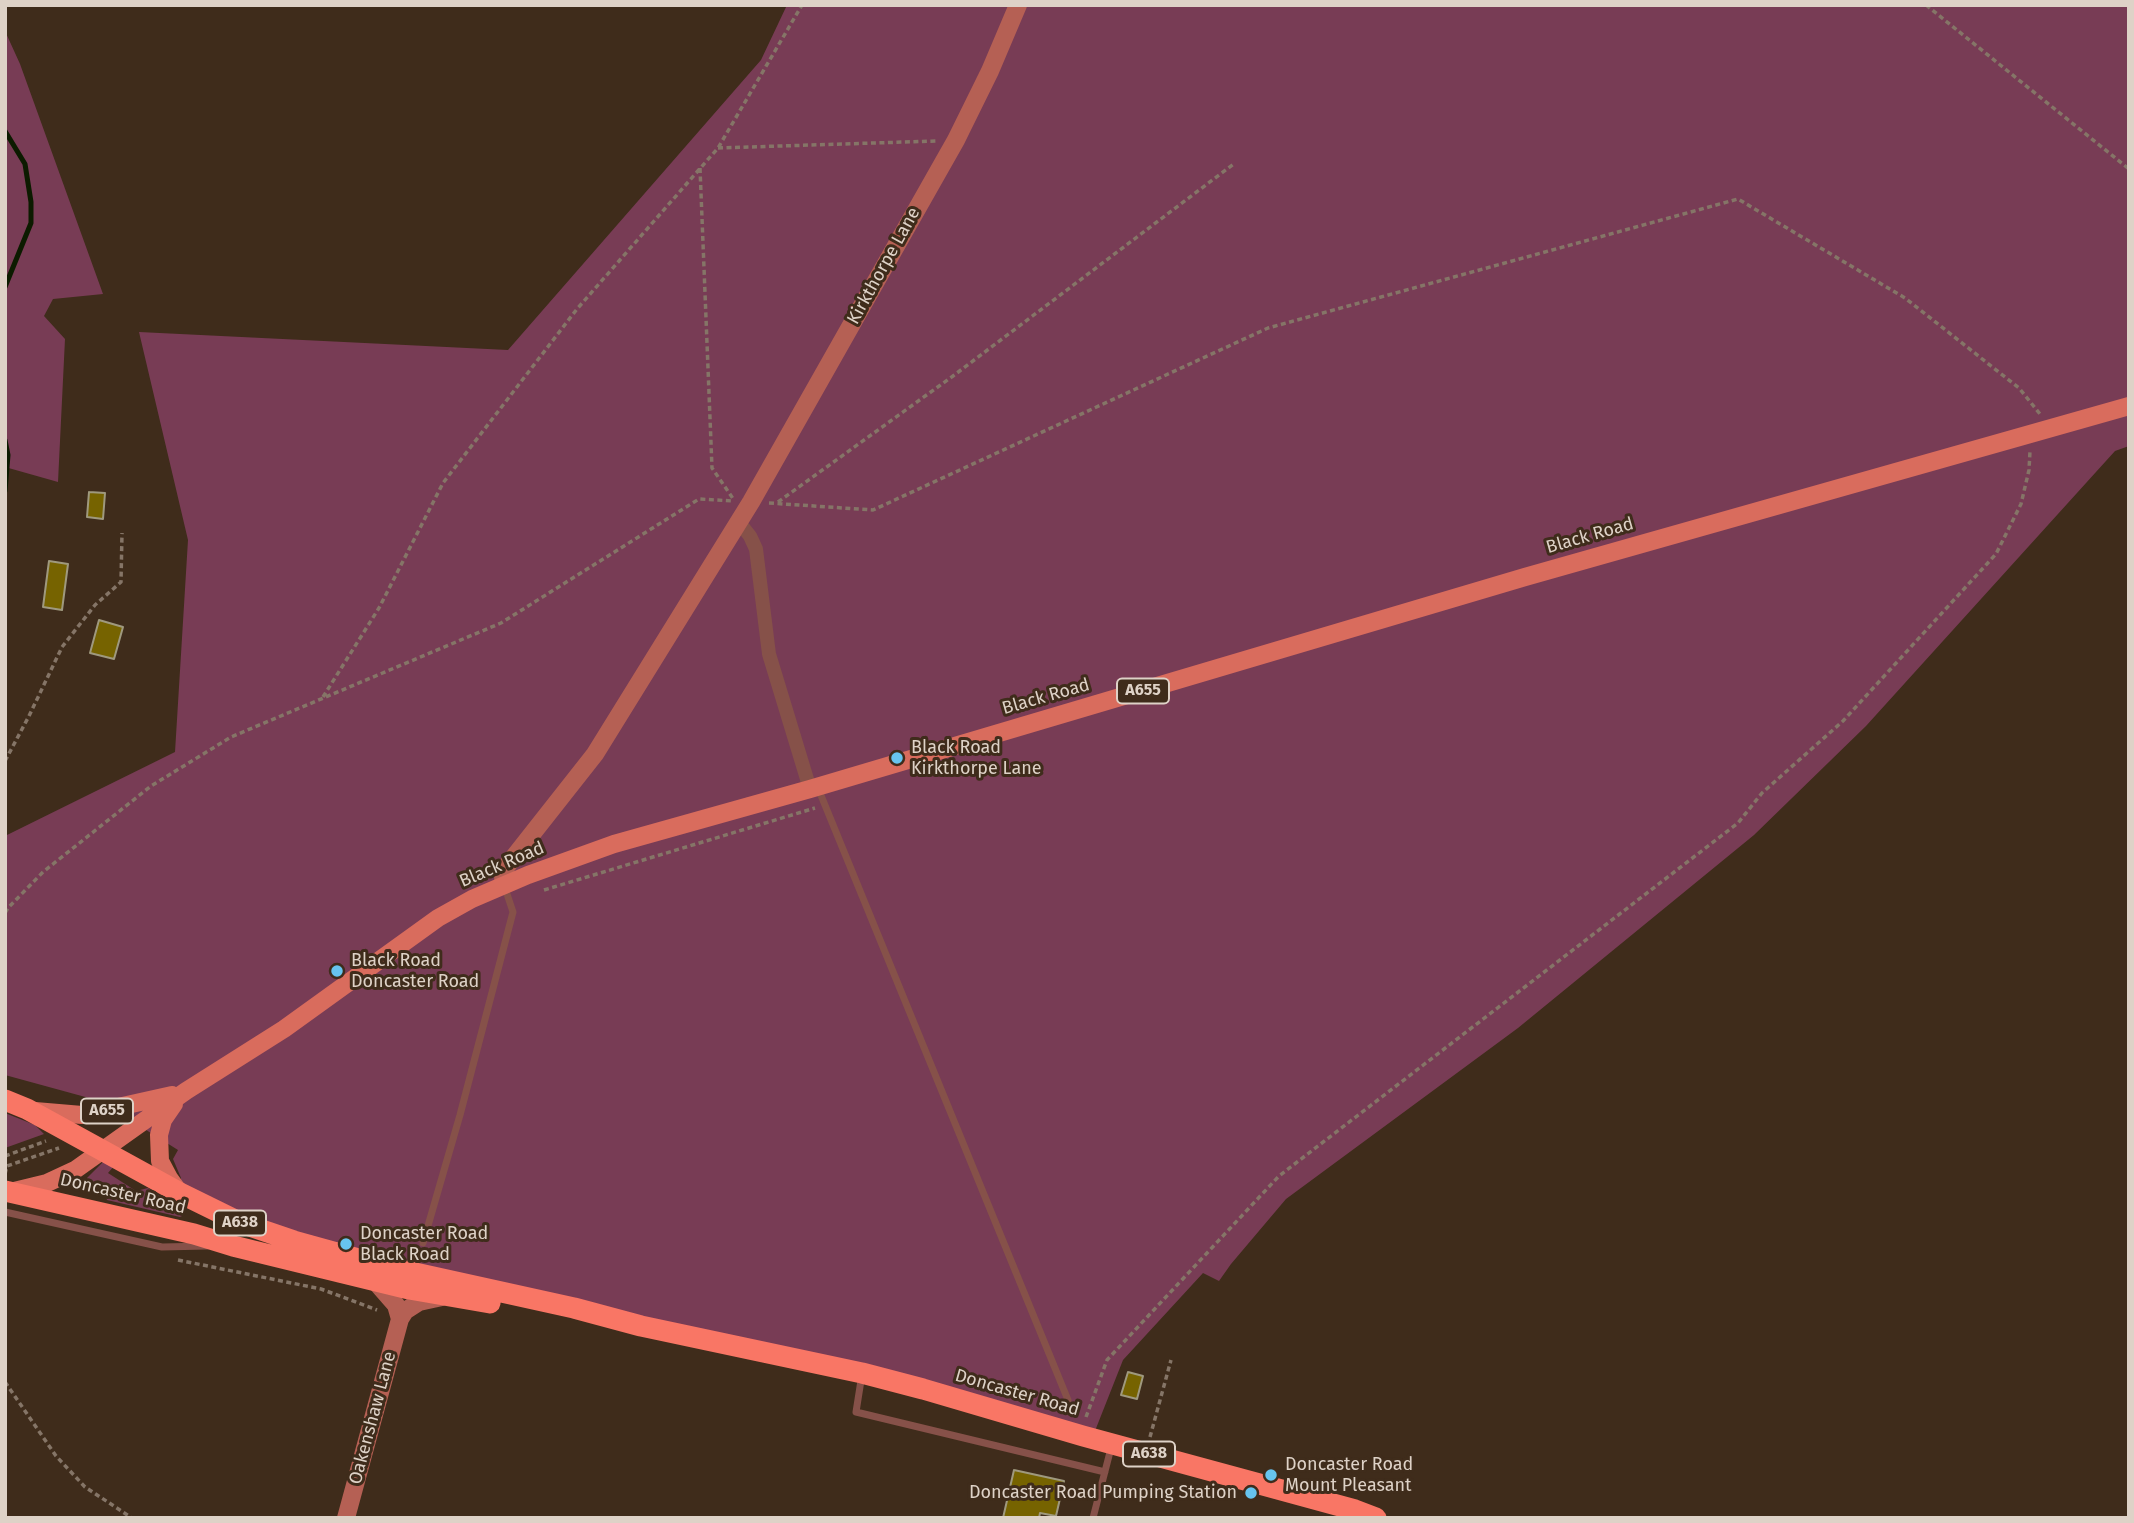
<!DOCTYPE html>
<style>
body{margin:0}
#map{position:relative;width:2134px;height:1523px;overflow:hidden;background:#3f2c1b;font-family:"Fira Sans",sans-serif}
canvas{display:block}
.frame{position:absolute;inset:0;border:7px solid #ded2c7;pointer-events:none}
</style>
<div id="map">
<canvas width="2134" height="1523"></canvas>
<div class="frame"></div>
</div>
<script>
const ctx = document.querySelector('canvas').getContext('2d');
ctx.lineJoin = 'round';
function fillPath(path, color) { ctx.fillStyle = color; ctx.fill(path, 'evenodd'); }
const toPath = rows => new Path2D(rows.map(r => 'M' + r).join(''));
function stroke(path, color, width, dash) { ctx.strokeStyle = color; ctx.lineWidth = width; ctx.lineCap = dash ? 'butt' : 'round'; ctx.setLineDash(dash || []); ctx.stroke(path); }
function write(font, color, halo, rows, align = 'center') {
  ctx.font = font + ' "Fira Sans",sans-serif'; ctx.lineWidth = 6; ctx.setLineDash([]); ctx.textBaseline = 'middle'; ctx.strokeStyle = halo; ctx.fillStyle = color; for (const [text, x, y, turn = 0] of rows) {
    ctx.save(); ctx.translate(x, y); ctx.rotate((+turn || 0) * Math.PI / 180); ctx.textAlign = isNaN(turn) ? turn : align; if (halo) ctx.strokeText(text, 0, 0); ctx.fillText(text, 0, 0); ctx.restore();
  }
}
fillPath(toPath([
 [787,5,2129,5,2129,446,2115,451,1866,726,1754,835,1518,1028,1286,1199,1231,1264,1219,1281,1203,1273,1123,1360,1093,1436,415,1272,180,1193,181,1178,173,1159,178,1150,100,1101,5,1075,5,836,175,752,188,540,139,332,508,350,761,60],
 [5,31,20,64,103,294,53,299,44,316,65,339,58,482,5,467],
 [5,1113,35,1125,44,1134,5,1148],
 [106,1159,114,1166,108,1173,136,1191,148,1188,182,1211,184,1215,180,1217,107,1200,104,1190,79,1186]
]), '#783c55');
stroke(toPath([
 [5,131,25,164,31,202,31,223,5,287],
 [5,440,8,455,5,491]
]), '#0c1b00', 5);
const building = toPath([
 [89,492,105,493,103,519,87,517,89,492],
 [49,561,68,564,62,610,43,607,49,561],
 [99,620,123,627,114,659,90,653,99,620],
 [1128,1372,1143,1376,1137,1399,1121,1395,1128,1372],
 [1014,1470,1064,1481,1056,1516,1040,1513,1039,1518,1003,1518,1014,1470]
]);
fillPath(building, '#766300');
stroke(building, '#9f997e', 2);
stroke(toPath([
 [1926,5,2129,169],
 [718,148,936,141],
 [700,168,712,468,734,500],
 [778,502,953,376,1235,163],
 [769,503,873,510,1268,328,1738,199,1905,298,2019,388,2040,414],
 [323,697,379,608,443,483,577,309,718,148,802,5],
 [5,761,29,716,62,647,95,605,121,582,122,533],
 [544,890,815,808],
 [5,913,8,908,43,872,151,786,231,737,501,623,699,499,733,501],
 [5,1156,46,1141],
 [5,1174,7,1166,59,1148],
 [178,1260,321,1289,377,1310],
 [5,1382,56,1456,85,1487,132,1518],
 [1086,1417,1107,1360,1279,1176,1738,823,1762,793,1843,721,1996,554,2021,504,2029,470,2030,451],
 [1150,1437,1171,1360]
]), '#857567', 3.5, [5, 3.5]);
stroke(toPath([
 [818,788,1068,1400],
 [5,1212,162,1247,207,1246],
 [423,1243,460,1115,513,912,504,885],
 [862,1374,856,1412,1105,1472],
 [1093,1518,1111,1448]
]), '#865149', 7);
stroke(toPath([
 [738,521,750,536,756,549,769,654,810,789]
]), '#865149', 14);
stroke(toPath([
 [504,885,503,876,506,867,595,754,751,502,956,140,990,71,1018,5],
 [375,1281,396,1305,400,1319],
 [346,1518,400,1319,405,1311,419,1302,442,1297]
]), '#b56054', 18);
stroke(toPath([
 [174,1104,163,1120,159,1135,160,1161,169,1178,179,1192],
 [35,1111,82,1115,172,1095],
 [10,1192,47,1183,75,1170,186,1091,284,1029,438,918,472,899,528,875,614,844,810,789,1525,577,2129,406]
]), '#d96c5d', 18);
stroke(toPath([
 [5,1100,27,1109,180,1193,241,1223,294,1241,388,1267,574,1308,641,1326,862,1373,923,1389,1083,1436,1355,1510,1376,1518],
 [5,1191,194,1234,233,1246,409,1289,490,1303]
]), '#f97665', 21);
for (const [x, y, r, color] of [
 [897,758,7,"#67c4ef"],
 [337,971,7,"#67c4ef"],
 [346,1244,7,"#67c4ef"],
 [1271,1475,7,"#67c4ef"],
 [1251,1493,7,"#67c4ef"]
]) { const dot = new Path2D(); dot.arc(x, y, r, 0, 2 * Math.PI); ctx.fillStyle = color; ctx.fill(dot); stroke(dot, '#3f2c1b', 2.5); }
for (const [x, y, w] of [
 [1143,691,52],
 [107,1111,52],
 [240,1223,52],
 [1149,1454,52]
]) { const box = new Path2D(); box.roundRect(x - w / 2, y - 12.5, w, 25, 5); ctx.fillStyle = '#3f2c1b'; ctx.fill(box); stroke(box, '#ded2c7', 2); }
write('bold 16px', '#ded2c7', null, [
 ["A655",1143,691],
 ["A655",107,1111],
 ["A638",240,1223],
 ["A638",1149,1454]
]);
write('18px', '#ded2c7', '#3f2c1b', [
 ["Kirkthorpe Lane",884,266,-61],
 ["Black Road",1590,536,-16],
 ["Black Road",1046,697,-16],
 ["Black Road",502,865,-23],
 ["Doncaster Road",123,1194,13],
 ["Doncaster Road",1017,1393,16],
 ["Oakenshaw Lane",373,1418,-75]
]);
write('18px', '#ded2c7', '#3f2c1b', [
 ["Black Road",911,748],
 ["Kirkthorpe Lane",911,769],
 ["Black Road",351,961],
 ["Doncaster Road",351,982],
 ["Doncaster Road",360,1234],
 ["Black Road",360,1255],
 ["Doncaster Road",1285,1465],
 ["Mount Pleasant",1285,1486],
 ["Doncaster Road Pumping Station",1237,1493,"right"]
], 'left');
</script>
